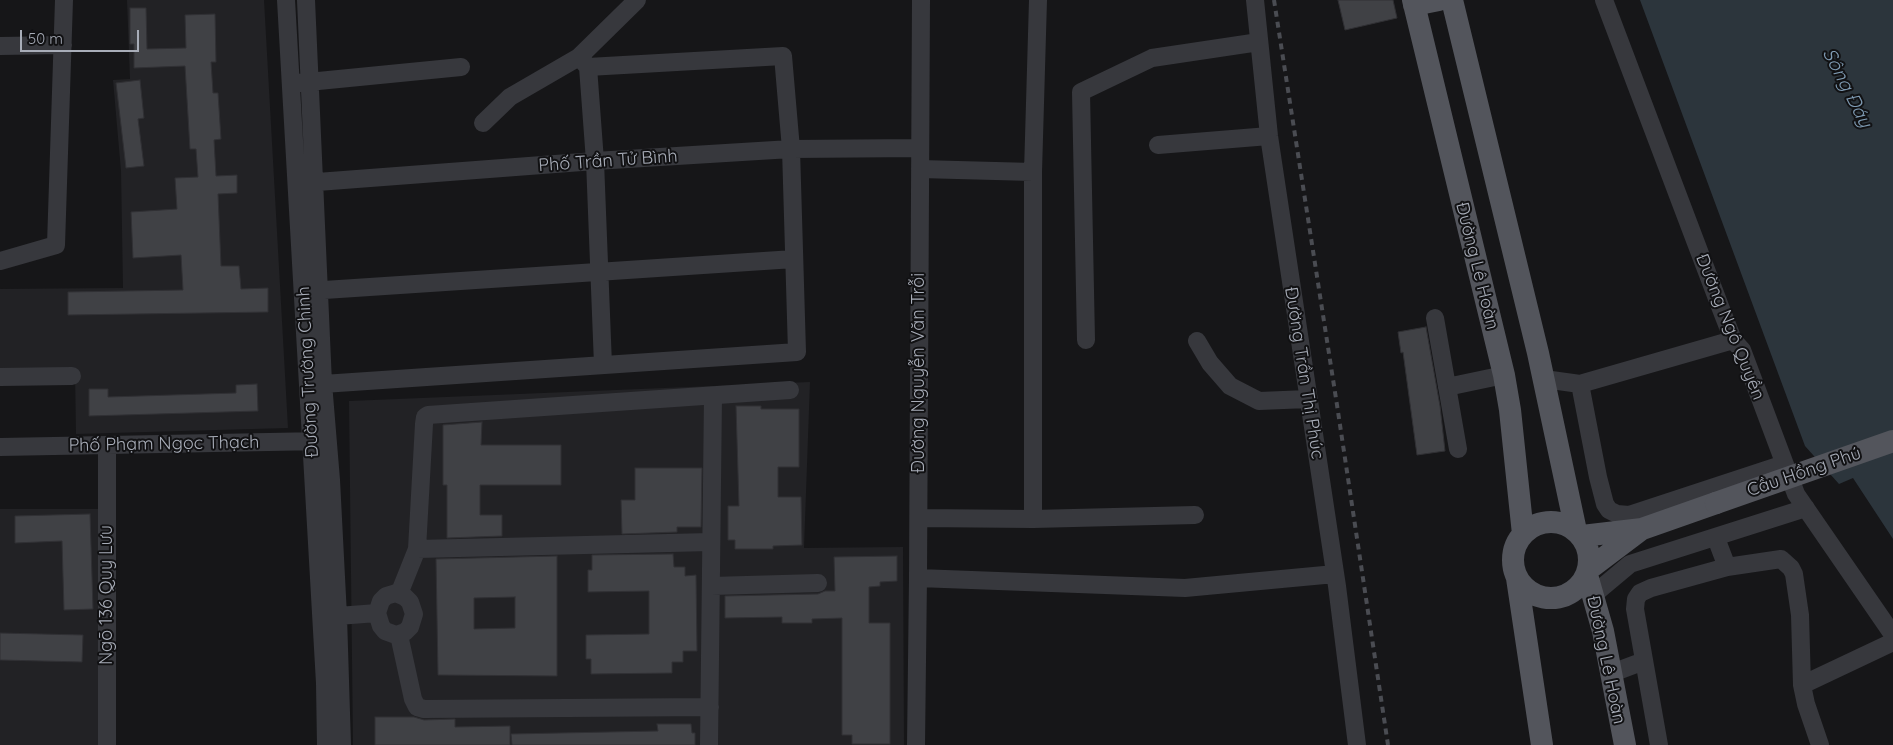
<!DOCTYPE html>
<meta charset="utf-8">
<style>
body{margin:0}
#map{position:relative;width:1893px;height:745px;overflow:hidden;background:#161618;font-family:Quicksand,sans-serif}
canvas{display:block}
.scale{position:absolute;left:20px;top:30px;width:119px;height:22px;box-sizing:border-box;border:2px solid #a8adb8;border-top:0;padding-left:6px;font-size:15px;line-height:18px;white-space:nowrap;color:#a8adb8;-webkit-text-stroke:4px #111113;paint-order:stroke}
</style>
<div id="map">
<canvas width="1893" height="745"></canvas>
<div class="scale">50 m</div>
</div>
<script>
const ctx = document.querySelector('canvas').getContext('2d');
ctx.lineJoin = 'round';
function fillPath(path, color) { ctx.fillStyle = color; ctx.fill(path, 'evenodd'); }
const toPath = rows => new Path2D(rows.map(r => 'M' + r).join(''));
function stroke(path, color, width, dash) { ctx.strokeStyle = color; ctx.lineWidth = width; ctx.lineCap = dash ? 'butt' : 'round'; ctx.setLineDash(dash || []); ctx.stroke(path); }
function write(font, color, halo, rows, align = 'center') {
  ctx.font = font + ' Quicksand,sans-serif'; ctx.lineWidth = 4; ctx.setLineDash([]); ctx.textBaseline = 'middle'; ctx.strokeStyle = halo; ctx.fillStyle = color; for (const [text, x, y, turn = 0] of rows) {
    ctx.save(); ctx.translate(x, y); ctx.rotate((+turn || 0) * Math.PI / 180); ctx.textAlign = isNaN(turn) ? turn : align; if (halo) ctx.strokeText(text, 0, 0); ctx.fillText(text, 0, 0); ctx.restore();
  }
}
fillPath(toPath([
 [127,0,264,0,288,428,76,434,75,371,0,373,0,289,123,288,121,171,113,80,130,79],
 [810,382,804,548,903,547,904,745,353,745,349,401],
 [0,509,103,509,100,745,0,745]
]), '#222225');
fillPath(toPath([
 [1640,0,1893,0,1893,539,1853,478,1839,484,1805,446]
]), '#2c353c');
const building = toPath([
 [1338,0,1393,0,1397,18,1345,30,1338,0],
 [130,8,146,8,147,49,186,48,185,15,215,14,216,62,211,62,213,93,218,93,221,139,214,140,216,176,237,175,237,193,218,194,221,266,239,266,241,289,268,288,268,312,68,315,68,292,183,290,181,255,133,258,131,212,177,209,175,178,198,177,196,149,190,149,185,66,134,68,134,44,130,44,130,8],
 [140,80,144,118,138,119,144,166,126,168,116,83,140,80],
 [1426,327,1440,406,1445,451,1417,455,1403,352,1401,353,1398,332,1426,327],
 [257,384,258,411,89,416,89,389,108,389,108,397,236,393,236,385,257,384],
 [736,406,761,406,761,409,799,409,799,467,778,467,778,497,801,497,802,545,773,546,773,549,735,549,735,540,728,540,728,506,739,506,736,406],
 [482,422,481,445,561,445,561,485,480,485,480,515,502,515,502,536,447,538,447,485,443,485,443,425,482,422],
 [635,468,702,468,701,527,677,527,677,532,622,534,621,500,635,500,635,468],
 [90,514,93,609,64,610,62,541,15,543,15,516,90,514],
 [673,554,674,567,685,567,685,576,696,575,697,651,683,651,683,662,672,662,672,673,591,674,591,659,586,659,586,635,649,634,649,591,588,592,588,570,592,570,592,555,673,554],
 [557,556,557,676,438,675,436,559,557,556],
 [515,597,515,628,474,629,474,598,515,597],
 [897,556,897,581,880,582,880,586,869,587,869,623,890,623,890,744,852,744,852,735,842,735,842,618,812,619,812,623,782,623,782,617,725,618,725,596,818,594,825,591,835,591,834,557,897,556],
 [0,633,83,635,82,662,0,660,0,633],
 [375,717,414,717,424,720,455,719,455,727,510,726,510,745,375,745,375,717],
 [657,724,691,724,692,733,695,733,695,745,512,745,511,734,658,731,657,724]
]);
fillPath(building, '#404145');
stroke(building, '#303034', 1);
stroke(toPath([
 [286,0,325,683,326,745],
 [306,0,323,383,331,480,338,616,342,745],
 [1255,0,1269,136,1337,586,1357,745],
 [1604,0,1721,309,1733,340,1742,350,1796,494,1893,635],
 [0,46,63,45],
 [579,57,588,67,595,161,603,365],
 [298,83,461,67],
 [483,123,510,97,579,57,637,0],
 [1158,145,1269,136],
 [920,169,1033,172],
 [304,183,595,161,791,149,920,148],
 [0,261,56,245,64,0],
 [309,291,794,259],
 [1435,318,1458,449],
 [1086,340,1081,92,1152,58,1259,42],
 [1197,341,1210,363,1230,386,1259,401,1308,399],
 [0,377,72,376],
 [1544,379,1580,384,1733,340],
 [1580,384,1598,477,1605,504,1609,510,1617,514,1629,515,1784,464],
 [308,385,797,352,791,149,783,56,588,67],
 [1447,387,1504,375],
 [107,445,107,745],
 [0,447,322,441],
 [919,518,1033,519,1195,515],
 [1033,519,1033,172,1038,0],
 [1716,538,1727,567],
 [417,549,711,542],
 [918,578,1185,588,1335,574],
 [711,586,818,583],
 [396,593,405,597,410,602,414,614,410,627,405,632,396,635,385,631,381,626,377,613,381,601,386,596,396,593],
 [399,594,417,549,424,424,425,417,428,415,790,390],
 [1593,595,1630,564,1806,508],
 [338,616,377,613],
 [399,635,413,699,417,707,424,709,710,707],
 [1612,673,1644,661],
 [1802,685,1893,642],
 [709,745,713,396],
 [916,745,918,578,921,0],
 [1659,745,1635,609,1636,599,1640,593,1651,588,1727,567,1781,559,1791,568,1794,574,1800,615,1802,685,1806,704,1820,745]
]), '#37383d', 18);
stroke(toPath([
 [1413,0,1504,375,1510,410,1523,534],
 [1452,0,1538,353,1576,531],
 [1414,5,1439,0],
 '1513 560a38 38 0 1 1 76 0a38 38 0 1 1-76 0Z',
 [1582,536,1642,529,1716,503],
 [1589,569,1642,529],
 [1587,575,1603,631,1625,745],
 [1517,578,1542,745]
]), '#53555c', 22);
stroke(toPath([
 [1274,0,1337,405,1388,745]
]), '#4a4c52', 4, [6, 5]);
stroke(toPath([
 [1716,503,1893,441]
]), '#53555c', 22);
write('18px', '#a8adb8', '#111113', [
 ["Phố Trần Tử Bình",608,161,-4],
 ["Đường Lê Hoàn",1477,266,76],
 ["Đường Ngô Quyền",1730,327,68],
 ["Đường Trường Chinh",308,372,-93],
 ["Đường Nguyễn Văn Trỗi",919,373,-90],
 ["Đường Trần Thị Phúc",1304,373,81],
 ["Phố Phạm Ngọc Thạch",164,444,-1],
 ["Cầu Hồng Phú",1804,472,-19],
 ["Ngõ 136 Quy Lưu",107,595,-90],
 ["Đường Lê Hoàn",1606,660,78]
]);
write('italic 19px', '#7f9bb3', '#111113', [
 ["Sông Đáy",1847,88,63]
]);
</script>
